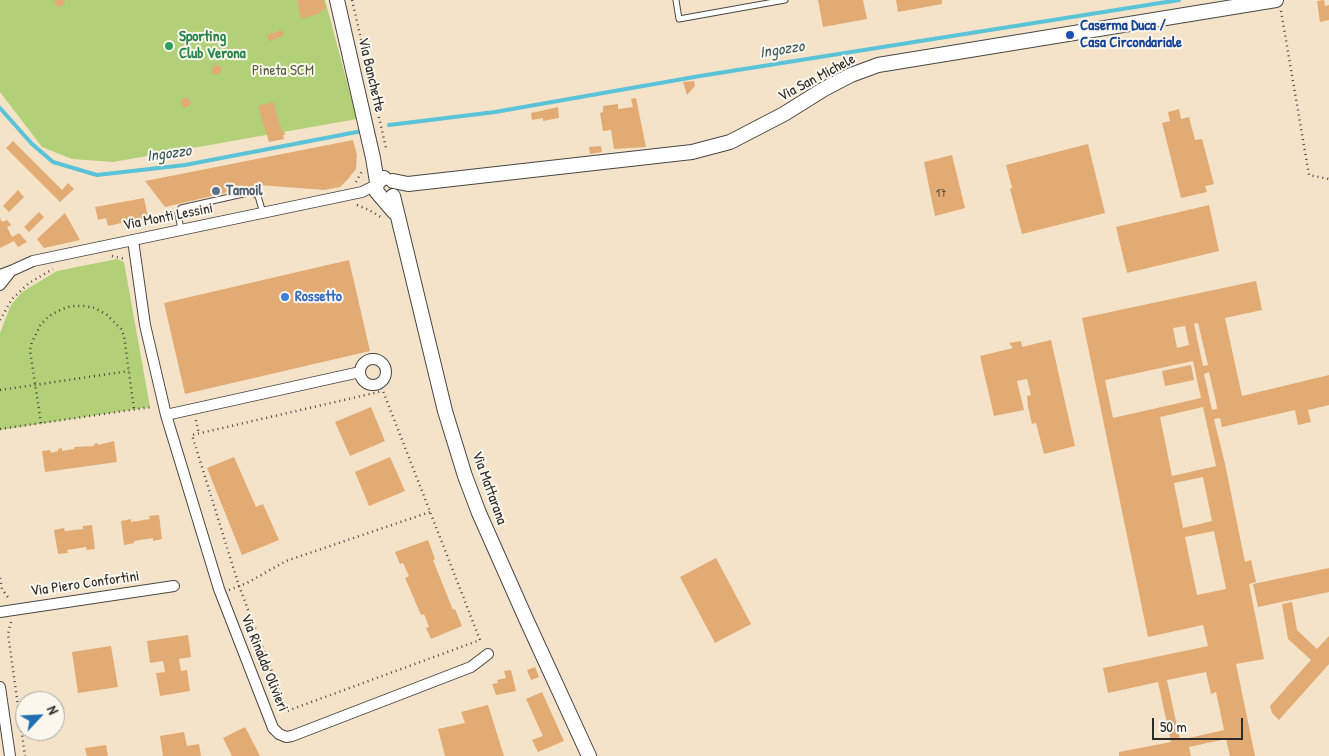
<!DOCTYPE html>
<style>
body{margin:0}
#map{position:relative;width:1329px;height:756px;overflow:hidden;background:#f5e3c9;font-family:"Patrick Hand",sans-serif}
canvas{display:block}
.north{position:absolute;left:15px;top:691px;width:50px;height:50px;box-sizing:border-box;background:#fbf7ec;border:1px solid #a8a59f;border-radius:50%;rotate:65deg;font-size:14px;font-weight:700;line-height:20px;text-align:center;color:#2b2b2b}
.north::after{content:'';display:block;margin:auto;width:18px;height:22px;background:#1f6fb2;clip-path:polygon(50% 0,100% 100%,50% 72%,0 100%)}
.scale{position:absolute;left:1152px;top:718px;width:91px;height:22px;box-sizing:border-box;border:2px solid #2b2b2b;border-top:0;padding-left:6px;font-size:15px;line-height:18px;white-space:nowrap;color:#2b2b2b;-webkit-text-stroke:4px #fbf7ec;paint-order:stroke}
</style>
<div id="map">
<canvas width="1329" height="756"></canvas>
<div class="north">N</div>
<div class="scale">50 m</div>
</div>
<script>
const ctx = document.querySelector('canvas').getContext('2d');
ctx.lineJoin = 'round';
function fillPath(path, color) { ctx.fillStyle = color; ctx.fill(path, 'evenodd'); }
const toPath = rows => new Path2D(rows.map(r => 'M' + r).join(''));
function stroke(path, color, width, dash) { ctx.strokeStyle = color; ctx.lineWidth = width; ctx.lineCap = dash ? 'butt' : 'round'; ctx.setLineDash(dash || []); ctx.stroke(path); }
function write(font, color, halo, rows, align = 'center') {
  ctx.font = font + ' "Patrick Hand",sans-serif'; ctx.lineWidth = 4; ctx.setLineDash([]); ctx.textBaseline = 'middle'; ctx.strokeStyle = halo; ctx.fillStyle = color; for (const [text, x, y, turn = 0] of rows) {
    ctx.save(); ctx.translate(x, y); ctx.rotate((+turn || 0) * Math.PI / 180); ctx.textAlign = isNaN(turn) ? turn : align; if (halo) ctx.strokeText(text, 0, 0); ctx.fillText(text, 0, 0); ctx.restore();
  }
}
fillPath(toPath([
 [0,0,325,0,357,119,113,162,72,159,42,147,0,92],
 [117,259,124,262,150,407,0,430,0,333,11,305,22,292,57,271]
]), '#b1d077');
stroke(toPath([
 [0,108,32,144,53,162,97,175,185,165,362,131],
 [389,125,495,112,700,76,1179,0]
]), '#5ac3d7', 4);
fillPath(toPath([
 [55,0,64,0,65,3,61,7,56,6],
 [297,0,323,0,326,9,321,10,321,13,301,19],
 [818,0,863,0,867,19,823,27],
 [896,0,942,0,942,4,898,12],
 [1324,0,1325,6,1329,5,1329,20,1320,22,1317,1],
 [282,30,284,36,269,41,267,35],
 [215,65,220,66,222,70,218,75,213,74,211,69],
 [694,81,695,86,687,95,683,82],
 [183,98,188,98,191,103,188,107,183,107,181,102],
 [636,98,646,147,614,149,611,130,603,131,600,113,603,112,603,106,618,104,618,109,633,107,631,99],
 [273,102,282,132,284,131,285,135,283,135,284,139,269,142,258,106],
 [558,107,559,118,543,121,543,118,532,120,531,113],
 [1179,109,1181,119,1189,117,1195,140,1202,139,1214,184,1205,186,1207,192,1181,198,1162,123,1170,121,1168,112],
 [353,140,357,155,356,169,348,179,340,187,324,190,259,185,165,207,145,181],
 [13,141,62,190,68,183,74,189,60,202,6,148],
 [1088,144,1105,213,1022,234,1010,189,1012,188,1006,165],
 [601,146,602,152,590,154,589,147],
 [952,155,965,208,935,216,924,162],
 [18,190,24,197,9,212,3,206],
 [144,198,148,217,108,226,106,218,98,220,95,207],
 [1209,205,1219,251,1127,273,1116,227],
 [39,212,44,217,29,232,24,227],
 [65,213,80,240,44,248,37,239],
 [0,218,2,222,7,220,11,225,7,227,12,237,19,233,27,242,18,247,14,241,0,248],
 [349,260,370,351,185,394,164,303],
 [1256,281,1262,310,1225,318,1242,396,1329,375,1329,405,1308,410,1311,422,1298,425,1295,410,1222,427,1220,418,1214,419,1225,464,1245,562,1251,560,1256,582,1249,584,1264,659,1236,664,1255,756,1230,756,1226,739,1189,747,1191,756,1119,756,1119,752,1171,742,1158,682,1108,693,1103,668,1208,646,1203,625,1148,637,1082,318],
 [1198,323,1208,365,1203,366,1194,324],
 [1185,326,1189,345,1177,348,1173,328],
 [1193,361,1201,398,1113,418,1105,380],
 [1209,372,1216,402,1217,409,1212,410,1204,374],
 [1203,407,1216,466,1172,476,1160,417],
 [1203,477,1212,521,1183,528,1174,483],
 [1214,531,1226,589,1197,595,1185,537],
 [1206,672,1211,694,1216,692,1224,730,1180,740,1167,680],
 [1051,340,1075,446,1044,454,1036,423,1032,424,1028,407,1027,396,1031,395,1027,379,1017,381,1024,410,994,416,980,356,1013,348,1009,343,1021,341,1022,347],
 [1191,365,1194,380,1165,386,1162,371],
 [371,407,385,441,350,456,335,422],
 [114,441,117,462,45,472,42,451,50,450,51,453,58,451,58,449,62,448,62,451,74,449,74,447,94,446,94,444,98,443,98,445],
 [234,457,256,507,263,504,279,540,242,555,207,468],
 [390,457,405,491,369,506,355,472],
 [159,515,162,539,153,541,153,538,134,541,134,543,124,545,121,521,131,519,131,522,150,519,149,516],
 [92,525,95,549,87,550,86,547,67,550,68,553,58,554,54,530,64,528,65,531,83,529,83,526],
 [428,540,435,559,433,560,453,610,455,609,462,626,431,639,426,628,429,627,424,614,421,615,405,578,409,576,403,563,400,564,395,552],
 [716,558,751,624,715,643,680,577],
 [1329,568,1329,592,1258,607,1253,584],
 [1292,602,1297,630,1317,649,1329,636,1329,664,1279,720,1272,713,1270,706,1311,660,1288,639,1282,604],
 [188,635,191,657,179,659,181,671,187,670,190,691,160,696,156,673,165,672,163,661,150,663,147,641],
 [111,646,118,687,78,693,72,652],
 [535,667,539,677,531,680,527,670],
 [511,670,516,691,496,695,492,684,498,683,497,680,506,678,504,671],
 [542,692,564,741,538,752,532,740,543,736,526,699],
 [488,705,504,756,445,756,438,729,465,723,461,712],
 [245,727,260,756,232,756,223,738],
 [184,732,187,746,199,744,201,756,163,756,160,736],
 [106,745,108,756,87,756,85,748]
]), '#e2ab73');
const lane = toPath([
 [676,0,679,19,785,0],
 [181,230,178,213,181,208,252,192,258,196,263,213]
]);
const street = toPath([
 [133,240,145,325,166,415,219,589,273,728,279,734,286,737,292,736,471,667,488,654],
 [0,275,11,271,33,261,362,192,376,185],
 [0,285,11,271],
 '360 372a13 13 0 1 1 26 0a13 13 0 1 1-26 0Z',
 [166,415,360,372],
 [0,612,174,586],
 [0,687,10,756]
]);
const secondary = toPath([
 [337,0,373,158,377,182],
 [384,178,377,182,376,191,394,212],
 [393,181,408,184,692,152,730,142,784,114,824,89,851,75,878,65,1276,0],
 [393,196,445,411,465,476,479,513,526,619,589,756]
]);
stroke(lane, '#494743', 7);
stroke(street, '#494743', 12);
stroke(secondary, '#494743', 16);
stroke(toPath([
 [352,0,386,148,383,149],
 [1281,11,1309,175,1329,179],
 [356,182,362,171],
 [357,205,369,210,381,217],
 [112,256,125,259,126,260],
 [0,320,12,299,29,283,53,269],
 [379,383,383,391,480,640,287,711,239,586,192,435,383,391],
 [0,390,129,371],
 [196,420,199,434],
 [41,423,30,350,32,342,41,324,49,316,62,309,72,306,84,306,95,308,107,315,121,329,124,336,134,409],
 [0,429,152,407],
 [0,578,2,589,10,600],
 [229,590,247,583,286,561,430,512],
 [11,622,8,634,25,756],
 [258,664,267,660]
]), '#494743', 2.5, [1, 4]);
stroke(lane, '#fff', 5);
stroke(street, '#fff', 10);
stroke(secondary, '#fff', 14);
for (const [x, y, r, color] of [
 [1070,35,5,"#1a4fb4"],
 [169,46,5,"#2e9e5b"],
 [216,191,5,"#5c6f8a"],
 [285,297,5,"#3f7fe0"]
]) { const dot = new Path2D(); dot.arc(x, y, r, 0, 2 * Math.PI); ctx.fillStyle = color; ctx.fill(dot); stroke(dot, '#fbf7ec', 2); }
write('12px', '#594b3d', null, [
 ["17",941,194]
]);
write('bold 15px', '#164399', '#fbf7ec', [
 ["Caserma Duca /",1080,26],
 ["Casa Circondariale",1080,43]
], 'left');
write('bold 15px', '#27864d', '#fbf7ec', [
 ["Sporting",179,37],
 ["Club Verona",179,54]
], 'left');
write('15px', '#535d42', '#fbf7ec', [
 ["Pineta SCM",283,71]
]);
write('15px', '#2b2b2b', '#fbf7ec', [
 ["Via Banchette",371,75,77],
 ["Via San Michele",817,78,-28],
 ["Via Monti Lessini",168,217,-11],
 ["Via Mattarana",489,488,70],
 ["Via Piero Confortini",85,584,-8],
 ["Via Rinaldo Olivieri",264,663,68]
]);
write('bold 15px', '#4e5e75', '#fbf7ec', [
 ["Tamoil",226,191]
], 'left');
write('bold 15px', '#366cbe', '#fbf7ec', [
 ["Rossetto",295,297]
], 'left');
write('italic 16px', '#39595f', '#fbf7ec', [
 ["Ingozzo",782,50,-9],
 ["Ingozzo",169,154,-8]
]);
</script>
